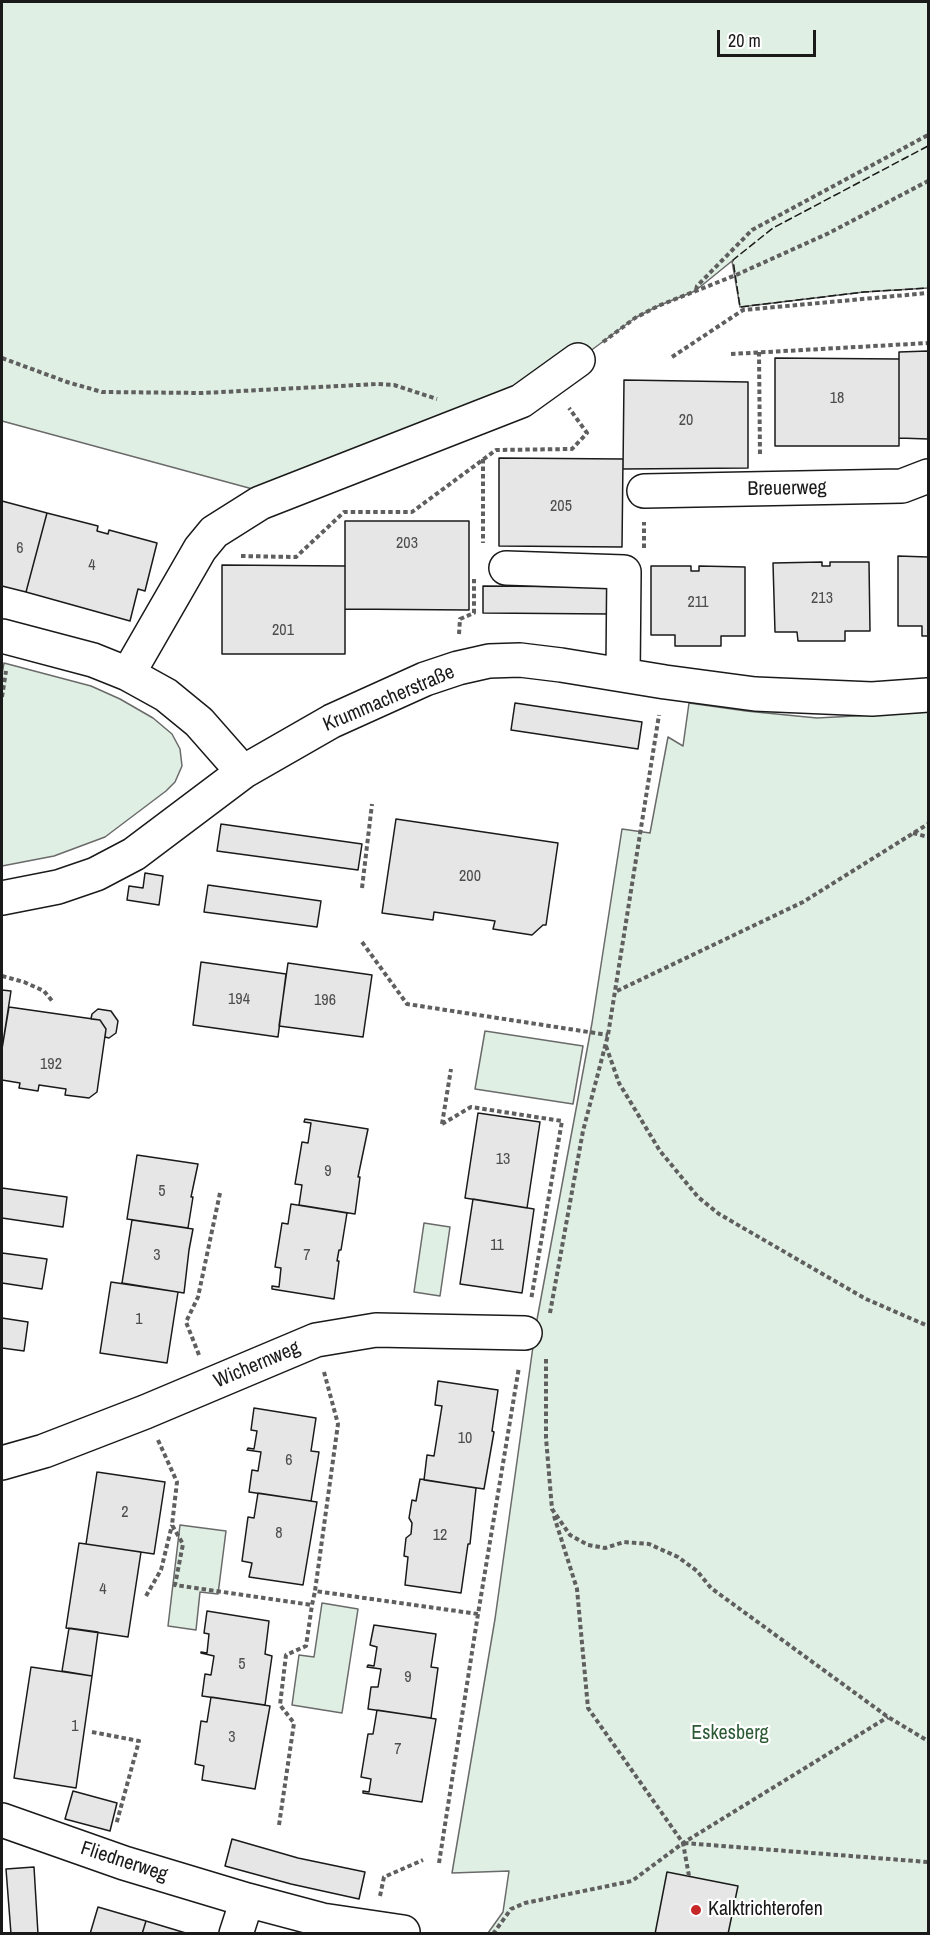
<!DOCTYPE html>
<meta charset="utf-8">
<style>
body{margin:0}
#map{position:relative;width:930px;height:1935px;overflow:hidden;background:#fff;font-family:"Archivo Narrow",sans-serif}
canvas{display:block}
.frame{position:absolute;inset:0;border:3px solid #1a1a1a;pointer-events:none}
.scale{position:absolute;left:717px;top:30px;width:99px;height:27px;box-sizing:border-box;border:3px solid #1a1a1a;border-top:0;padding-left:8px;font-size:18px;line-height:21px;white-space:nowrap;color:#1a1a1a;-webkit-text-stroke:4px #fff;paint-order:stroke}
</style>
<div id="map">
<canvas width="930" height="1935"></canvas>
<div class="frame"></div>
<div class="scale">20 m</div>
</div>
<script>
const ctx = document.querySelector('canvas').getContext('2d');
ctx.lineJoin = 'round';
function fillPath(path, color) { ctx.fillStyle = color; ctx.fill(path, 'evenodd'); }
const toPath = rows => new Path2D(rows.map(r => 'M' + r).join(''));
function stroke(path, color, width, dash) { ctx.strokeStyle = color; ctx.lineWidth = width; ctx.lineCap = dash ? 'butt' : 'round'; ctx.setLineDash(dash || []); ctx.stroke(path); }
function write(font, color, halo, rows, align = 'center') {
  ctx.font = font + ' "Archivo Narrow",sans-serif'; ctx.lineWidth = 4.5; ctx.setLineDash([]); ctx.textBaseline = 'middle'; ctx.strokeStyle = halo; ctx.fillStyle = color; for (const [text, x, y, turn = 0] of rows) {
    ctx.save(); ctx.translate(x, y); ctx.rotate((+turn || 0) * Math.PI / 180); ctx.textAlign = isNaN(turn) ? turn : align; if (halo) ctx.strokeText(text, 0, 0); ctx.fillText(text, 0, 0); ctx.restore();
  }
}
const green = toPath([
 [2,2,928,2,928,288,864,292,740,307,732,261,695,291,658,306,635,318,578,360,260,491,2,421,2,2],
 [4,663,91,686,120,699,153,718,172,734,180,749,182,766,175,782,166,791,105,837,54,856,2,866,2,674,4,663],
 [689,703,746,711,817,718,928,712,928,1933,488,1933,503,1912,509,1871,452,1873,495,1619,536,1325,592,1023,622,829,650,833,668,737,683,746,689,703],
 [485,1031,583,1046,573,1104,475,1089,485,1031],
 [424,1223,450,1227,440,1296,414,1292,424,1223],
 [180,1525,226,1531,218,1594,200,1592,196,1630,168,1626,180,1525],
 [322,1603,358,1609,342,1713,292,1705,299,1655,314,1657,322,1603]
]);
fillPath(green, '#e0efe3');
stroke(green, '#6a6a6a', 1.5);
const building = toPath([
 [928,351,928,439,899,438,899,352,928,351],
 [775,358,899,359,899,446,775,446,775,358],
 [624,380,748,382,748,468,623,469,624,380],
 [499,458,623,459,622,547,499,546,499,458],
 [2,501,47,513,26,592,2,586,2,501],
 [47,513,98,526,97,531,108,534,109,530,157,543,145,591,138,589,130,621,26,592,47,513],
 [345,521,469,521,469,610,345,609,345,521],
 [898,556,928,557,928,636,922,636,922,626,898,626,898,556],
 [822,562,822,566,830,566,830,562,869,562,870,631,845,631,845,641,798,641,797,632,775,632,773,563,822,562],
 [222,565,345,566,345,654,222,654,222,565],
 [651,566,691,566,691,571,699,571,699,566,745,567,745,636,721,636,721,646,675,646,675,635,651,635,651,566],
 [483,586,610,587,610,614,483,613,483,586],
 [515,703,642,722,638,749,511,730,515,703],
 [396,819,558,843,546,925,543,925,532,935,493,929,495,921,434,912,433,920,382,913,396,819],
 [221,824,362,844,358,870,217,851,221,824],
 [145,873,163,876,159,905,127,900,129,886,143,888,145,873],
 [208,885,321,901,317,927,204,912,208,885],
 [201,962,286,974,278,1037,193,1025,201,962],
 [288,963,372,975,363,1037,279,1026,288,963],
 [2,990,11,991,2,1049,2,990],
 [9,1007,100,1020,106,1029,97,1092,89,1098,65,1095,66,1089,39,1085,38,1091,19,1088,20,1083,2,1080,2,1049,9,1007],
 [98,1009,111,1011,118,1021,116,1033,109,1038,105,1037,106,1029,100,1020,91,1019,92,1014,98,1009],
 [478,1113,540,1122,527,1208,465,1198,478,1113],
 [305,1119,368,1129,358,1177,360,1177,355,1214,299,1205,302,1185,295,1184,302,1142,308,1143,311,1123,304,1122,305,1119],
 [137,1155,198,1164,191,1197,193,1197,188,1228,127,1219,137,1155],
 [2,1188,67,1197,63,1227,2,1218,2,1188],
 [473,1199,534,1209,522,1293,460,1284,473,1199],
 [291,1204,347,1213,341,1250,339,1250,337,1261,339,1261,334,1299,272,1289,272,1286,279,1287,281,1268,275,1267,282,1223,288,1224,291,1204],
 [132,1220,193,1229,189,1250,184,1293,122,1283,132,1220],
 [2,1253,47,1259,42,1289,2,1283,2,1253],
 [111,1282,178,1292,167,1363,100,1353,111,1282],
 [2,1318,28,1322,24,1351,2,1348,2,1318],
 [438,1381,498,1390,492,1431,494,1432,484,1489,424,1480,427,1455,434,1456,442,1406,435,1405,438,1381],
 [254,1408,316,1418,311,1451,319,1452,311,1501,249,1492,252,1470,258,1471,261,1452,247,1450,248,1448,254,1449,257,1431,251,1430,254,1408],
 [97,1472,165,1482,154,1554,86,1544,97,1472],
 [420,1479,476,1488,470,1544,468,1544,461,1593,405,1585,408,1557,404,1556,406,1538,411,1534,412,1523,409,1518,412,1500,416,1501,420,1479],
 [258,1493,317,1502,303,1585,249,1577,252,1563,242,1561,248,1517,254,1518,258,1493],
 [79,1543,141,1552,128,1637,66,1628,79,1543],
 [207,1611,269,1621,265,1654,272,1656,265,1705,202,1696,205,1674,211,1675,214,1656,201,1653,201,1652,207,1653,209,1634,204,1633,207,1611],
 [374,1625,436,1634,431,1667,438,1668,431,1718,368,1709,371,1687,378,1687,381,1669,367,1667,368,1665,374,1666,377,1647,370,1645,374,1625],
 [69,1628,98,1632,92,1676,62,1671,69,1628],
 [31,1667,92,1676,76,1788,14,1778,31,1667],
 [211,1697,270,1706,255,1789,202,1780,204,1766,195,1764,201,1721,207,1722,211,1697],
 [377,1710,436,1719,422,1802,363,1793,363,1791,369,1792,371,1779,361,1777,368,1734,373,1734,377,1710],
 [73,1791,117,1803,110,1831,65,1819,73,1791],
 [232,1839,298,1858,365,1872,359,1899,291,1884,225,1866,232,1839],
 [34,1867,38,1934,11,1934,6,1869,34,1867],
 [667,1872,738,1886,728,1934,655,1934,667,1872],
 [98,1907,146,1921,142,1934,90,1934,98,1907],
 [146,1921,189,1934,142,1934,146,1921]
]);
fillPath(building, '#e6e6e6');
stroke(building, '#1a1a1a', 1.5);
const minor = toPath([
 [644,491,902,486,928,476],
 [506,568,624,572,623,675],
 [2,636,93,660,128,674,166,695,199,722,243,772],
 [128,674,200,549,214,532,260,503,521,401,578,360],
 [2,898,58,887,96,874,134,854,243,772,332,721,425,679,458,668,489,661,520,660,561,665,665,682,755,694,872,699,928,695],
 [2,1463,44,1451,145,1412,316,1340,376,1330,525,1333],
 [2,1820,124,1863,247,1900,322,1920,403,1932],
 [236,1934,247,1900]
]);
stroke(minor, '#1a1a1a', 36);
stroke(toPath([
 [696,290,697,286,752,230,928,135],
 [603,342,635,318,658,306,736,275,829,233,928,181],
 [759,352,760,456],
 [731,354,928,343],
 [672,357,743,310,928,293],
 [2,358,67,382,102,392,202,393,378,384,394,385,437,399],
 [483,459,483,543],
 [644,548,644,522],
 [241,556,296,557,344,512,412,512,496,450,572,449,587,433,569,408],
 [459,634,460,619,474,613,474,579],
 [2,697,6,671],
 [913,833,928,837],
 [362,888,372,804],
 [362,942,407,1004,608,1035],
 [2,976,24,982,44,991,53,1002],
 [617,991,803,902,928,824],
 [606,1046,619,1083,660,1151,698,1197,719,1214,866,1299,928,1326],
 [442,1124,471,1107,562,1121,531,1300],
 [442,1124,451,1069],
 [550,1313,583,1131,608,1035,659,715],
 [199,1355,186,1322,198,1297,220,1193],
 [546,1359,546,1438,552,1509,570,1535,588,1545,605,1548,624,1542,649,1544,678,1557,697,1571,711,1588,888,1717,928,1741],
 [324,1372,338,1424,315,1591,478,1614],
 [158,1440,177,1482,172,1525,183,1544,175,1585,312,1605],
 [554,1516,577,1589,588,1708,683,1843,689,1876],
 [146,1596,161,1570,172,1525],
 [92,1732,139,1741,116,1825],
 [279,1825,294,1723,280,1705,286,1655,306,1646,312,1605,315,1591],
 [684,1843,928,1862],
 [439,1863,478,1614,519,1367],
 [380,1896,384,1877,423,1860],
 [493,1934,511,1909,525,1903,632,1881,683,1843,888,1717]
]), '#5f5f5f', 4, [4.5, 3]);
stroke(minor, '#fff', 33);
stroke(toPath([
 [928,146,773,228,733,260,740,307,864,292,928,288]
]), '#1a1a1a', 1.5, [8, 3]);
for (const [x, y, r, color] of [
 [696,1910,6,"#c62828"]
]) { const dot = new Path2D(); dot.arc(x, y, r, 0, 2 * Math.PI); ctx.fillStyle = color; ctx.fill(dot); stroke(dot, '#fff', 2); }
write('16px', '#4d4d4d', null, [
 ["18",837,399],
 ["20",686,421],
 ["205",561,507],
 ["203",407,544],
 ["6",20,549],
 ["4",92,566],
 ["213",822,599],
 ["211",698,603],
 ["201",283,631],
 ["200",470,877],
 ["194",239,1000],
 ["196",325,1001],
 ["192",51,1065],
 ["13",503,1160],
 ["9",328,1172],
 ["5",162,1192],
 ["11",497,1246],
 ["3",157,1256],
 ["7",307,1256],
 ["1",139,1320],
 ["10",465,1439],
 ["6",289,1461],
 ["2",125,1513],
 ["8",279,1534],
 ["12",440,1536],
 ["4",103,1590],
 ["5",242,1665],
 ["9",408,1678],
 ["1",75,1727],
 ["3",232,1738],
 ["7",398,1750]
]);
write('20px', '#1a1a1a', '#fff', [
 ["Breuerweg",787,489,-1],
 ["Krummacherstraße",389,699,-23],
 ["Wichernweg",257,1365,-23],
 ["Fliednerweg",124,1862,18]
]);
write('20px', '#2b5a34', '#fff', [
 ["Eskesberg",730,1734]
]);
write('20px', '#1a1a1a', '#fff', [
 ["Kalktrichterofen",708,1910]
], 'left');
</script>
